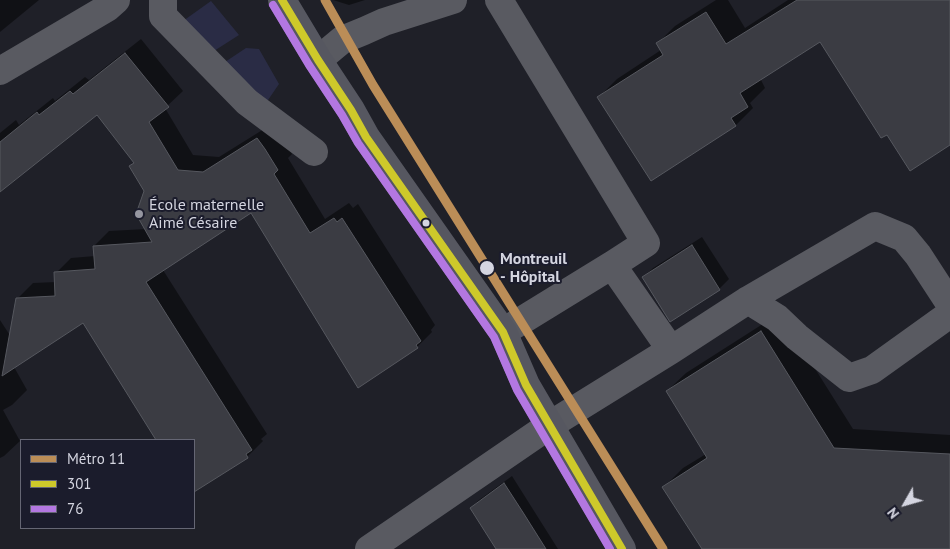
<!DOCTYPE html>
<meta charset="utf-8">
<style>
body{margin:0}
#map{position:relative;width:950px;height:549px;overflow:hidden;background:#1f2028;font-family:"PT Sans",sans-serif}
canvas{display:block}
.legend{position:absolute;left:20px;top:439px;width:175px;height:90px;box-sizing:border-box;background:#1b1c2c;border:1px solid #656674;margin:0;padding:6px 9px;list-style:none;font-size:15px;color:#d4d5e0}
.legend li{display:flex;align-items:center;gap:10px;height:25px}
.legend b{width:25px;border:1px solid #656674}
.north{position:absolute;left:880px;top:479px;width:50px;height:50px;-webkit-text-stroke:4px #1b1c2c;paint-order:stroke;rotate:232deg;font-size:14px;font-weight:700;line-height:20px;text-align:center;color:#d4d5e0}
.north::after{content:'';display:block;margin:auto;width:18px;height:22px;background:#d4d5e0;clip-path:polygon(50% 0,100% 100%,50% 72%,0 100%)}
</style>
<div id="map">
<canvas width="950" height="549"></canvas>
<ul class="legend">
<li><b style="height:6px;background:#bb8d57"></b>Métro 11</li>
<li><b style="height:6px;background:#cec92a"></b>301</li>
<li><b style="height:6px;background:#b377e1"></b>76</li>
</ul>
<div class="north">N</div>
</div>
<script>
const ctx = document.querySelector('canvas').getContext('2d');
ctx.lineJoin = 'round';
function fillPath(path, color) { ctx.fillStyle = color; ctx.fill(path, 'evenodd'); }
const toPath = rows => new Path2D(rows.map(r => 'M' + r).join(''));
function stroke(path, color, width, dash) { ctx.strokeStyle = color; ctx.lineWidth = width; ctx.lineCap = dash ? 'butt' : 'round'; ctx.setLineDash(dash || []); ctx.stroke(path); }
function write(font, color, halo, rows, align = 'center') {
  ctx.font = font + ' "PT Sans",sans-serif'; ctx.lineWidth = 4; ctx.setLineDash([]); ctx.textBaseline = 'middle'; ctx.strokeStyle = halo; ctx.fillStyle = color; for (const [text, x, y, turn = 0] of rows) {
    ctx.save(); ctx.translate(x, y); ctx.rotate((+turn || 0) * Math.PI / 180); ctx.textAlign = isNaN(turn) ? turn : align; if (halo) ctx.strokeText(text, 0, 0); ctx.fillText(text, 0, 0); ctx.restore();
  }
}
fillPath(toPath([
 [211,1,239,35,214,51,183,21],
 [246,48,259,49,279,84,266,103,222,64]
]), '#2a2c45');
fillPath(toPath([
 [0,0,39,0,0,32],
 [333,0,365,0,349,5],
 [716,0,728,0,745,28,788,0,950,0,950,143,887,133,820,40,760,78,765,88,750,103,753,108,736,125,651,179,599,97,617,79,661,50,657,44,675,26],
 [141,39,183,91,165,108,193,155,219,157,272,124,292,154,288,158,325,219,349,203,353,208,358,204,435,325,431,330,432,332,417,347,252,211,163,270,267,434,261,439,263,441,247,457,194,491,194,440,158,440,84,321,14,367,27,390,12,405,3,410,20,441,4,456,0,458,0,320,11,337,18,298,33,283,56,282,56,273,71,258,95,256,94,246,109,231,146,229,146,191,130,167,135,162,97,113,0,191,0,133,16,120,19,125,53,98,55,101,85,77,89,80],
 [702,237,729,279,719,289,671,320,644,277,653,268],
 [780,313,853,429,950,435,950,549,703,549,664,487,683,468,706,454,667,391,686,373],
 [512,476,558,549,497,549,471,508,479,500]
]), '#0007');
const building = toPath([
 [797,0,950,0,950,145,910,171,887,135,881,138,820,42,740,93,748,107,731,118,736,126,651,181,597,97,663,55,656,43,706,12,726,44,797,0],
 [125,53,169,107,149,122,178,170,203,172,257,138,265,149,278,170,274,174,310,233,334,218,337,222,342,218,421,341,416,345,418,348,358,388,251,213,146,282,252,450,246,454,248,458,194,492,194,440,156,440,83,323,2,376,16,298,55,296,54,272,95,269,93,246,152,242,136,214,144,191,129,166,134,163,97,115,0,192,0,142,37,112,39,115,70,91,73,94,125,53],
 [692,245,720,290,670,322,642,277,692,245],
 [761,331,834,448,950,454,950,549,702,549,662,487,707,458,666,391,761,331],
 [504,483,524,514,546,549,496,549,470,508,504,483]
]);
fillPath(building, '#3b3c43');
stroke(building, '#56585f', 1);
stroke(toPath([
 [163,0,163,16,247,102,314,152],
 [499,0,646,243,612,265,671,350],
 [318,60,342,40,364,31,384,22,453,0],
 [0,71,107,8,116,0],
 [748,300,777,318,797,337,849,378,872,370,950,314],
 [503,332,612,265],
 [369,549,550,425,671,350,748,300,875,226,904,238,918,255,950,304]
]), '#595a61', 28);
stroke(toPath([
 [282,0,318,60,351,110,366,137,503,332,526,385,622,549]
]), '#565760', 28);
stroke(toPath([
 [282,0,318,60,351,110,366,137,503,332,526,385,622,549]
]), '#cec92a', 8);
stroke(toPath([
 [273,5,309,65,342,115,358,143,494,337,517,390,610,549]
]), '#b377e1', 8);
stroke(toPath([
 [325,0,373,85,663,549]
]), '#bb8d57', 9);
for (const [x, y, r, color] of [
 [139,214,5,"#9596a0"],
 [426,223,4.5,"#d4d5e0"],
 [487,268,8,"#d4d5e0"]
]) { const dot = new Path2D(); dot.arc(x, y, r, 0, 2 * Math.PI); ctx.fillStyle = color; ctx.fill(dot); stroke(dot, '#1b1c2c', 2); }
write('16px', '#d4d5e0', '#1b1c2c', [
 ["École maternelle",149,205],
 ["Aimé Césaire",149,223]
], 'left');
write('bold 16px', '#d4d5e0', '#1b1c2c', [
 ["Montreuil",500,259],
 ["- Hôpital",500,277]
], 'left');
</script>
